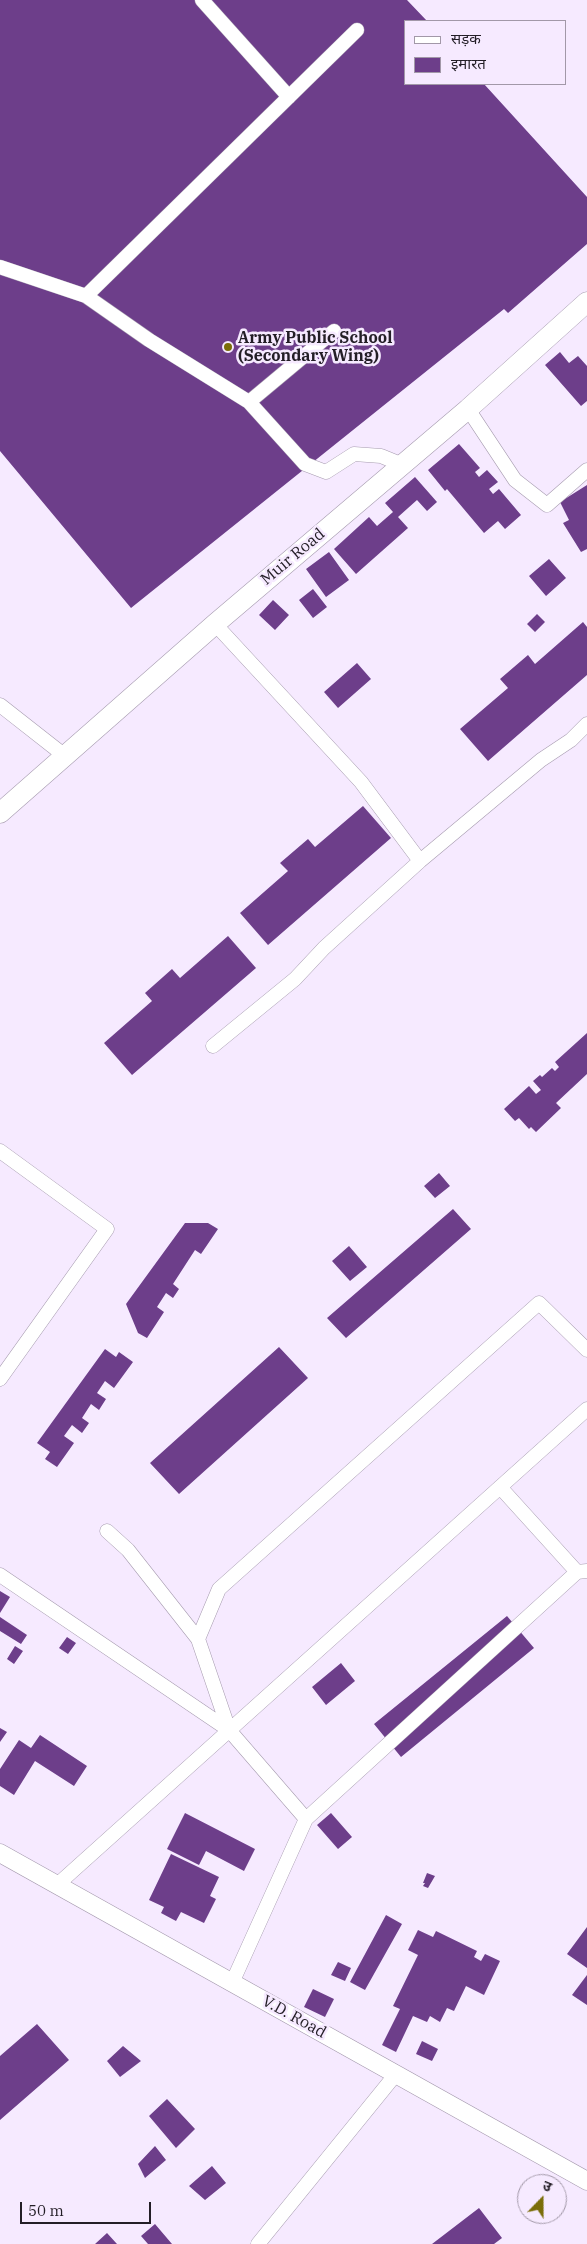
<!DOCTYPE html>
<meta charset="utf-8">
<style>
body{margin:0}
#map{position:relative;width:587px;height:2244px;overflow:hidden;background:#f6eaff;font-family:"IBM Plex Serif","Noto Sans Devanagari",serif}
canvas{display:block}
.legend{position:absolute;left:404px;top:20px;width:162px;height:65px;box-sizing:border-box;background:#f6eaff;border:1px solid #a298a8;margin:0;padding:6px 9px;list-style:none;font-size:15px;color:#231e26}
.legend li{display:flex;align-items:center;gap:10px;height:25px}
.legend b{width:25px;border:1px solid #a298a8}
.north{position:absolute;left:517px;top:2174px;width:50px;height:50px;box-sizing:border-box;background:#f6eaff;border:1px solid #a298a8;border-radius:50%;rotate:22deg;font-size:14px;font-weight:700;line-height:20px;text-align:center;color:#231e26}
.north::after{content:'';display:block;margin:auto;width:18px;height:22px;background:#7a6d09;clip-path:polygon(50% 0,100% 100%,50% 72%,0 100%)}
.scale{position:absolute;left:20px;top:2202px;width:131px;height:22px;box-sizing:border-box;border:2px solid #231e26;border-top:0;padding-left:6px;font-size:15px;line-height:18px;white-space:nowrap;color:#231e26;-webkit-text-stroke:4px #f6eaff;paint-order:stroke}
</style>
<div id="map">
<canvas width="587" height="2244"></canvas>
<ul class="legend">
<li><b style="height:6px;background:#fff"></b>सड़क</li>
<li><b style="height:14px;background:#6d3e8a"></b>इमारत</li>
</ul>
<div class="north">उ</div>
<div class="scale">50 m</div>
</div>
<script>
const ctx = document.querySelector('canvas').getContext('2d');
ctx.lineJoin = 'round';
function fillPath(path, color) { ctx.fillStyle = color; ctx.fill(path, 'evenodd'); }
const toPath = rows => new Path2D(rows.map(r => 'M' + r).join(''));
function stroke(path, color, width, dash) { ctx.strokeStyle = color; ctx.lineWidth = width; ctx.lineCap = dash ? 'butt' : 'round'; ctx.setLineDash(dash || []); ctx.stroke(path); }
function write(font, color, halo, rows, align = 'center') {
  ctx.font = font + ' "IBM Plex Serif",serif'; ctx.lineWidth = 5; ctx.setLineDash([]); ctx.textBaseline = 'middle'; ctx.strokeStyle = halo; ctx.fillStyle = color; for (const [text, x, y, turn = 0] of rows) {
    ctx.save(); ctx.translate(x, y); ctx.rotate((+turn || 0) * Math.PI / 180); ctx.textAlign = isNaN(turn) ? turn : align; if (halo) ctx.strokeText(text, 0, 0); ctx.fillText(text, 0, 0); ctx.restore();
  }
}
fillPath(toPath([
 [0,0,407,0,427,21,406,21,406,84,484,84,587,197,587,244,508,313,504,309,131,608,0,451],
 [560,352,569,363,578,356,587,366,587,401,581,406,545,365],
 [459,444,480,468,475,472,479,477,487,470,498,482,489,489,493,494,499,489,521,515,505,529,498,521,484,533,447,489,445,491,428,470],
 [415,477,437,502,427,511,417,500,398,517,408,528,356,574,334,549,369,517,377,526,393,512,385,503],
 [587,485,587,549,581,552,563,523,569,520,560,502],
 [329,552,349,580,326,597,306,569],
 [549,559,566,578,546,596,529,576],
 [313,589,327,607,313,618,299,600],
 [273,600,289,615,275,630,259,615],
 [537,614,545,622,535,632,527,624],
 [583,622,587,627,587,675,488,761,460,729,508,688,500,679,528,655,535,664],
 [357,663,371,679,338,708,324,692],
 [363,806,391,838,268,945,240,913,288,871,280,863,308,839,315,847],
 [228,936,256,968,132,1075,104,1043,152,1001,145,993,172,969,180,978],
 [587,1033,587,1074,556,1103,561,1108,536,1132,531,1127,529,1129,519,1118,515,1121,504,1109,529,1086,536,1094,541,1090,533,1081,540,1075,542,1077,552,1068,555,1071,559,1067,555,1062],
 [439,1173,450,1186,435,1198,424,1186],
 [453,1209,471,1229,346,1338,327,1318],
 [185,1223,208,1223,218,1229,201,1254,195,1250,173,1284,179,1289,173,1298,166,1293,157,1307,164,1312,147,1338,138,1333,126,1304],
 [349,1246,367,1267,350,1281,332,1261],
 [279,1347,308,1378,179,1494,150,1463],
 [105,1349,116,1357,119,1352,133,1362,114,1388,105,1381,97,1393,106,1399,99,1410,91,1404,82,1418,89,1423,82,1433,72,1425,64,1436,74,1443,57,1467,45,1459,50,1452,37,1443],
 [0,1591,10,1597,0,1613],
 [507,1616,534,1648,401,1757,374,1724],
 [0,1617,27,1635,21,1644,0,1631],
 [67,1637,76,1643,68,1654,59,1648],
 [15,1646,23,1651,14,1664,7,1659],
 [341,1663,355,1681,326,1705,312,1687],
 [0,1728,7,1732,0,1742],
 [40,1735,87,1766,74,1786,35,1761,14,1795,0,1786,0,1769,19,1740,31,1748],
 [185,1813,255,1849,244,1871,206,1851,199,1865,167,1849],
 [331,1813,352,1837,338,1849,317,1825],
 [171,1854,219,1877,210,1896,216,1899,204,1923,181,1912,176,1921,161,1913,164,1907,149,1900],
 [427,1873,435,1876,428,1888,423,1886,425,1883,423,1883],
 [386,1915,402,1924,365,1990,350,1982],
 [587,1927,587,1968,567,1954],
 [418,1930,433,1937,436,1931,477,1951,474,1957,481,1961,485,1954,500,1961,484,1995,466,1986,454,2011,447,2008,440,2022,430,2016,427,2022,413,2016,396,2052,382,2045,400,2009,393,2006,418,1955,408,1950],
 [338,1962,351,1968,345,1981,331,1975],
 [587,1975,587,2005,572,1995],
 [313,1989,334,1999,325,2017,304,2007],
 [37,2024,69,2060,0,2120,0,2056],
 [422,2041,438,2049,432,2061,416,2054],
 [123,2046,141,2061,120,2077,107,2061],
 [167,2099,195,2129,176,2148,149,2116],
 [155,2146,166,2160,145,2178,138,2164],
 [212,2166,226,2183,205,2200,189,2186],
 [479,2208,502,2238,494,2244,432,2244],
 [155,2224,172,2244,148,2244,141,2236],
 [107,2233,117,2244,95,2244]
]), '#6d3e8a');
const minor = toPath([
 [202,0,289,97],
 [0,267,86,296,149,340,249,402],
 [86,296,357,30],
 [334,331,249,402,305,464,326,472,354,454,381,456,403,465],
 [468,409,515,480,547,505,587,470],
 [215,624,361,782,420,861],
 [0,705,65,756],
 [213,1046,295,979,324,948,420,861,541,760,571,740,587,724],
 [0,1151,107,1229,0,1379],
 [500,1487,577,1572],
 [107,1531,128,1550,198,1639],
 [0,1575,229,1730,306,1819,232,1983],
 [229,1730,198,1639,219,1589,539,1303,587,1350],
 [306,1819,577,1572,587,1571],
 [57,1885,587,1409],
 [258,2244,396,2074]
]);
const tertiary = toPath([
 [0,1853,587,2181]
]);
const secondary = toPath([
 [0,813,215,624,468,409,587,302]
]);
stroke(minor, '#a69baf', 15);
stroke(tertiary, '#a69baf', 19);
stroke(secondary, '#a69baf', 21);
stroke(minor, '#fff', 14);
stroke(tertiary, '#fff', 18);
stroke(secondary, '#fff', 20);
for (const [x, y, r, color] of [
 [228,347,5,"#7a6d09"]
]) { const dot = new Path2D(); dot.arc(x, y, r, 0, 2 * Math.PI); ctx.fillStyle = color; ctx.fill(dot); stroke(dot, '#f6eaff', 2); }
write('bold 16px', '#231e26', '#f6eaff', [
 ["Army Public School",238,338],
 ["(Secondary Wing)",238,356]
], 'left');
write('16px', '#231e26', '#f6eaff', [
 ["Muir Road",293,557,-40],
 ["V.D. Road",294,2017,29]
]);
</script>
